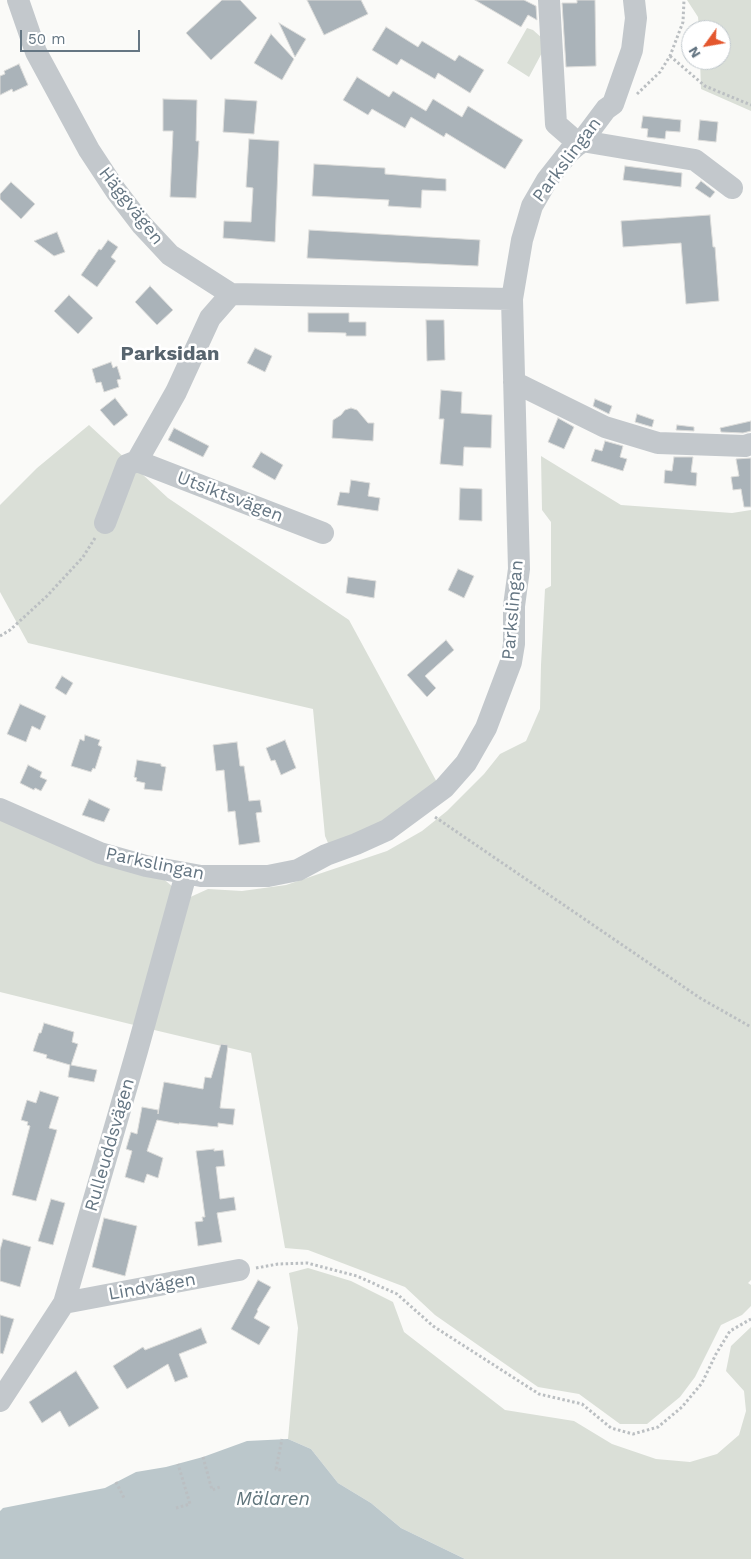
<!DOCTYPE html>
<meta charset="utf-8">
<style>
body{margin:0}
#map{position:relative;width:751px;height:1559px;overflow:hidden;background:#fafaf8;font-family:"Work Sans",sans-serif}
canvas{display:block}
.north{position:absolute;left:681px;top:20px;width:50px;height:50px;box-sizing:border-box;background:#fff;border:1px solid #c1c8cd;border-radius:50%;rotate:238deg;font-size:14px;font-weight:700;line-height:20px;text-align:center;color:#657683}
.north::after{content:'';display:block;margin:auto;width:18px;height:22px;background:#e4572e;clip-path:polygon(50% 0,100% 100%,50% 72%,0 100%)}
.scale{position:absolute;left:20px;top:30px;width:120px;height:22px;box-sizing:border-box;border:2px solid #657683;border-top:0;padding-left:6px;font-size:15px;line-height:18px;white-space:nowrap;color:#657683;-webkit-text-stroke:4px #fff;paint-order:stroke}
</style>
<div id="map">
<canvas width="751" height="1559"></canvas>
<div class="north">N</div>
<div class="scale">50 m</div>
</div>
<script>
const ctx = document.querySelector('canvas').getContext('2d');
ctx.lineJoin = 'round';
function fillPath(path, color) { ctx.fillStyle = color; ctx.fill(path, 'evenodd'); }
const toPath = rows => new Path2D(rows.map(r => 'M' + r).join(''));
function stroke(path, color, width, dash) { ctx.strokeStyle = color; ctx.lineWidth = width; ctx.lineCap = dash ? 'butt' : 'round'; ctx.setLineDash(dash || []); ctx.stroke(path); }
function write(font, color, halo, rows, align = 'center') {
  ctx.font = font + ' "Work Sans",sans-serif'; ctx.lineWidth = 5; ctx.setLineDash([]); ctx.textBaseline = 'middle'; ctx.strokeStyle = halo; ctx.fillStyle = color; for (const [text, x, y, turn = 0] of rows) {
    ctx.save(); ctx.translate(x, y); ctx.rotate((+turn || 0) * Math.PI / 180); ctx.textAlign = isNaN(turn) ? turn : align; if (halo) ctx.strokeText(text, 0, 0); ctx.fillText(text, 0, 0); ctx.restore();
  }
}
fillPath(toPath([
 [687,0,751,0,751,111,701,89,700,60,721,60,721,30,699,30,698,17],
 [527,28,533,30,542,38,544,49,529,77,507,63],
 [89,425,168,498,349,620,439,786,417,803,331,850,325,836,313,709,28,643,0,592,0,505,37,468],
 [541,456,621,505,732,513,751,510,751,1280,748,1283,751,1285,751,1306,742,1315,721,1325,695,1377,680,1397,647,1424,620,1424,579,1394,538,1387,435,1315,405,1287,308,1250,285,1248,251,1053,150,1029,186,899,208,889,242,891,286,885,387,851,422,831,447,811,484,774,500,754,526,741,540,709,541,665,545,589,551,586,551,522,542,510],
 [0,817,154,871,173,887,138,1026,0,992],
 [308,1268,351,1281,393,1302,404,1332,505,1410,574,1421,612,1444,656,1459,690,1462,717,1454,739,1435,746,1411,744,1391,726,1371,731,1346,751,1327,751,1559,465,1559,401,1528,371,1503,338,1483,311,1449,288,1439,298,1328,289,1273]
]), '#dadfd7');
fillPath(toPath([
 [288,1439,311,1449,338,1483,371,1503,401,1528,465,1559,0,1559,0,1511,3,1508,105,1488,136,1472,166,1467,203,1457,247,1441]
]), '#bbc7cb');
const building = toPath([
 [222,0,240,0,257,18,211,60,186,33,222,0],
 [307,0,361,0,368,14,324,35,307,0],
 [475,0,524,0,536,6,537,20,528,15,521,27,475,0],
 [577,0,595,0,596,66,566,67,562,3,577,3,577,0],
 [279,23,306,39,295,57,279,23],
 [386,27,418,47,422,41,455,61,459,55,484,70,470,93,438,73,435,79,401,59,397,65,372,50,386,27],
 [271,34,294,59,282,80,254,63,271,34],
 [19,64,28,85,13,92,12,89,0,95,0,76,5,74,4,71,19,64],
 [357,77,389,97,393,91,426,111,433,99,462,117,468,106,523,140,505,169,446,133,444,137,411,117,405,128,372,109,368,115,343,100,357,77],
 [163,99,197,100,196,141,199,141,196,198,170,197,173,131,163,131,163,99],
 [225,99,257,101,254,134,223,132,225,99],
 [643,116,681,120,680,132,666,131,665,139,647,137,648,129,641,128,643,116],
 [700,120,718,122,716,142,698,140,700,120],
 [249,139,279,141,275,242,223,238,224,221,251,222,253,188,246,187,249,139],
 [314,164,385,168,385,174,446,179,446,191,422,190,421,208,388,206,389,200,312,196,314,164],
 [625,166,682,173,681,187,623,180,625,166],
 [701,181,715,192,710,198,695,188,701,181],
 [11,182,35,204,21,219,0,199,0,194,11,182],
 [710,215,713,247,715,247,719,301,686,304,681,243,623,247,621,221,710,215],
 [309,230,480,240,478,266,307,258,309,230],
 [57,232,65,252,54,256,34,241,57,232],
 [108,240,118,247,111,257,116,261,97,287,81,275,99,249,101,250,108,240],
 [150,286,173,310,157,325,135,302,150,286],
 [69,295,93,318,78,334,54,311,69,295],
 [308,313,349,313,349,322,366,322,366,336,346,336,346,333,308,332,308,313],
 [426,320,444,320,445,360,427,361,426,320],
 [255,348,272,356,265,372,247,363,255,348],
 [111,362,113,368,117,366,121,379,117,380,119,387,104,392,101,382,96,383,92,369,111,362],
 [441,390,462,392,461,413,492,415,491,448,464,447,463,466,440,464,444,419,439,419,441,390],
 [115,398,128,415,114,426,100,410,115,398],
 [595,399,612,406,609,414,593,406,595,399],
 [351,408,357,410,368,423,374,423,373,441,332,438,333,420,341,415,345,410,351,408],
 [637,414,654,420,652,427,635,422,637,414],
 [558,418,574,427,564,449,548,442,558,418],
 [751,421,751,431,743,433,721,432,720,428,751,421],
 [677,425,694,427,694,431,676,430,677,425],
 [174,428,209,446,203,457,168,440,174,428],
 [605,441,623,446,620,457,627,459,623,471,591,461,595,449,602,451,605,441],
 [261,452,283,465,275,480,252,467,261,452],
 [674,457,693,457,691,472,697,473,696,486,664,483,665,470,672,471,674,457],
 [751,458,751,507,744,507,741,489,733,490,731,477,739,476,736,459,751,458],
 [351,480,370,483,368,496,380,498,378,511,337,505,340,492,349,493,351,480],
 [460,488,482,489,482,521,459,520,460,488],
 [458,569,474,576,464,598,448,590,458,569],
 [348,577,376,581,374,598,346,593,348,577],
 [446,640,454,650,425,676,436,688,427,697,407,675,446,640],
 [62,676,73,683,66,695,55,688,62,676],
 [20,704,46,716,40,730,32,726,26,742,7,734,20,704],
 [85,735,100,740,98,745,102,747,95,769,93,768,91,772,71,766,80,739,84,741,85,735],
 [285,740,296,768,281,775,275,760,271,761,266,748,285,740],
 [237,742,240,766,244,766,249,801,260,800,262,812,256,813,260,842,239,845,235,811,228,812,224,770,216,771,213,745,237,742],
 [137,760,161,764,161,766,166,767,162,791,144,789,145,783,136,781,137,778,134,777,137,760],
 [28,765,42,772,40,777,47,780,41,791,35,788,34,790,20,783,28,765],
 [89,799,110,809,104,822,82,815,89,799],
 [44,1023,74,1032,72,1042,78,1044,71,1065,97,1070,94,1082,68,1077,70,1065,46,1058,47,1055,33,1051,39,1033,41,1033,44,1023],
 [221,1044,228,1045,220,1108,235,1109,233,1125,218,1123,218,1127,179,1123,179,1124,157,1120,147,1151,163,1158,158,1178,147,1174,144,1183,125,1177,132,1151,126,1149,131,1132,137,1134,142,1107,158,1110,158,1114,164,1082,203,1089,205,1077,211,1078,221,1044],
 [40,1091,59,1097,49,1128,57,1130,36,1201,12,1195,30,1126,27,1125,28,1122,21,1120,27,1100,36,1103,40,1091],
 [214,1149,214,1151,223,1150,225,1166,216,1167,220,1199,234,1197,236,1210,217,1213,222,1242,198,1246,195,1222,203,1221,202,1217,205,1217,196,1151,214,1149],
 [51,1199,65,1203,53,1245,38,1241,51,1199],
 [104,1218,137,1226,125,1276,92,1267,104,1218],
 [3,1239,31,1247,20,1287,0,1281,0,1250,3,1239],
 [258,1280,271,1287,257,1310,258,1311,254,1318,270,1327,259,1345,231,1329,258,1280],
 [0,1315,14,1319,3,1354,0,1353,0,1315],
 [201,1328,207,1343,179,1354,188,1377,175,1382,168,1364,127,1389,113,1366,143,1347,145,1350,201,1328],
 [76,1371,99,1408,69,1427,60,1411,42,1423,29,1402,76,1371]
]);
fillPath(building, '#aab3b9');
stroke(building, '#dcdcda', 1);
stroke(toPath([
 [670,56,705,86,751,105],
 [637,94,660,72,670,56,683,22,684,0],
 [0,636,10,630,47,596,83,557,95,538],
 [435,817,700,998,751,1027],
 [256,1268,278,1264,307,1263,357,1276,397,1294,433,1326,539,1394,582,1404,611,1428,633,1434,658,1427,682,1407,702,1383,716,1354,730,1331,751,1319],
 [203,1457,212,1490,220,1487],
 [281,1470,276,1469,282,1439],
 [116,1482,124,1498],
 [176,1508,190,1504,178,1464]
]), '#bbbfc2', 3, [2.5, 2.5]);
stroke(toPath([
 [18,0,36,52,89,150,116,191,142,225,170,255,231,294,512,299],
 [549,0,556,124,579,144],
 [582,141,695,160,732,188],
 [514,382,605,427,658,443,745,446,751,444],
 [137,461,323,533],
 [105,523,127,465,137,461,176,392,210,318,231,294],
 [0,809,100,853,146,866,201,876,268,876,298,870,326,855,356,844,387,830,444,788,466,763,486,728,511,662,514,644,514,606,519,569,512,299,522,240,532,206,547,180,569,152,582,141,606,109,613,104,632,50,636,18,634,0],
 [64,1303,239,1270],
 [0,1401,64,1303,137,1051,186,874]
]), '#c3c8cc', 22);
write('18px', '#657683', '#fff', [
 ["Parkslingan",567,160,-53],
 ["Häggvägen",131,206,52],
 ["Utsiktsvägen",230,497,21],
 ["Parkslingan",513,610,-85],
 ["Parkslingan",155,864,12],
 ["Rulleuddsvägen",110,1145,-74],
 ["Lindvägen",152,1287,-10]
]);
write('italic 19px', '#60757c', '#fff', [
 ["Mälaren",273,1499]
]);
write('bold 20px', '#57646e', '#fff', [
 ["Parksidan",170,354]
]);
</script>
